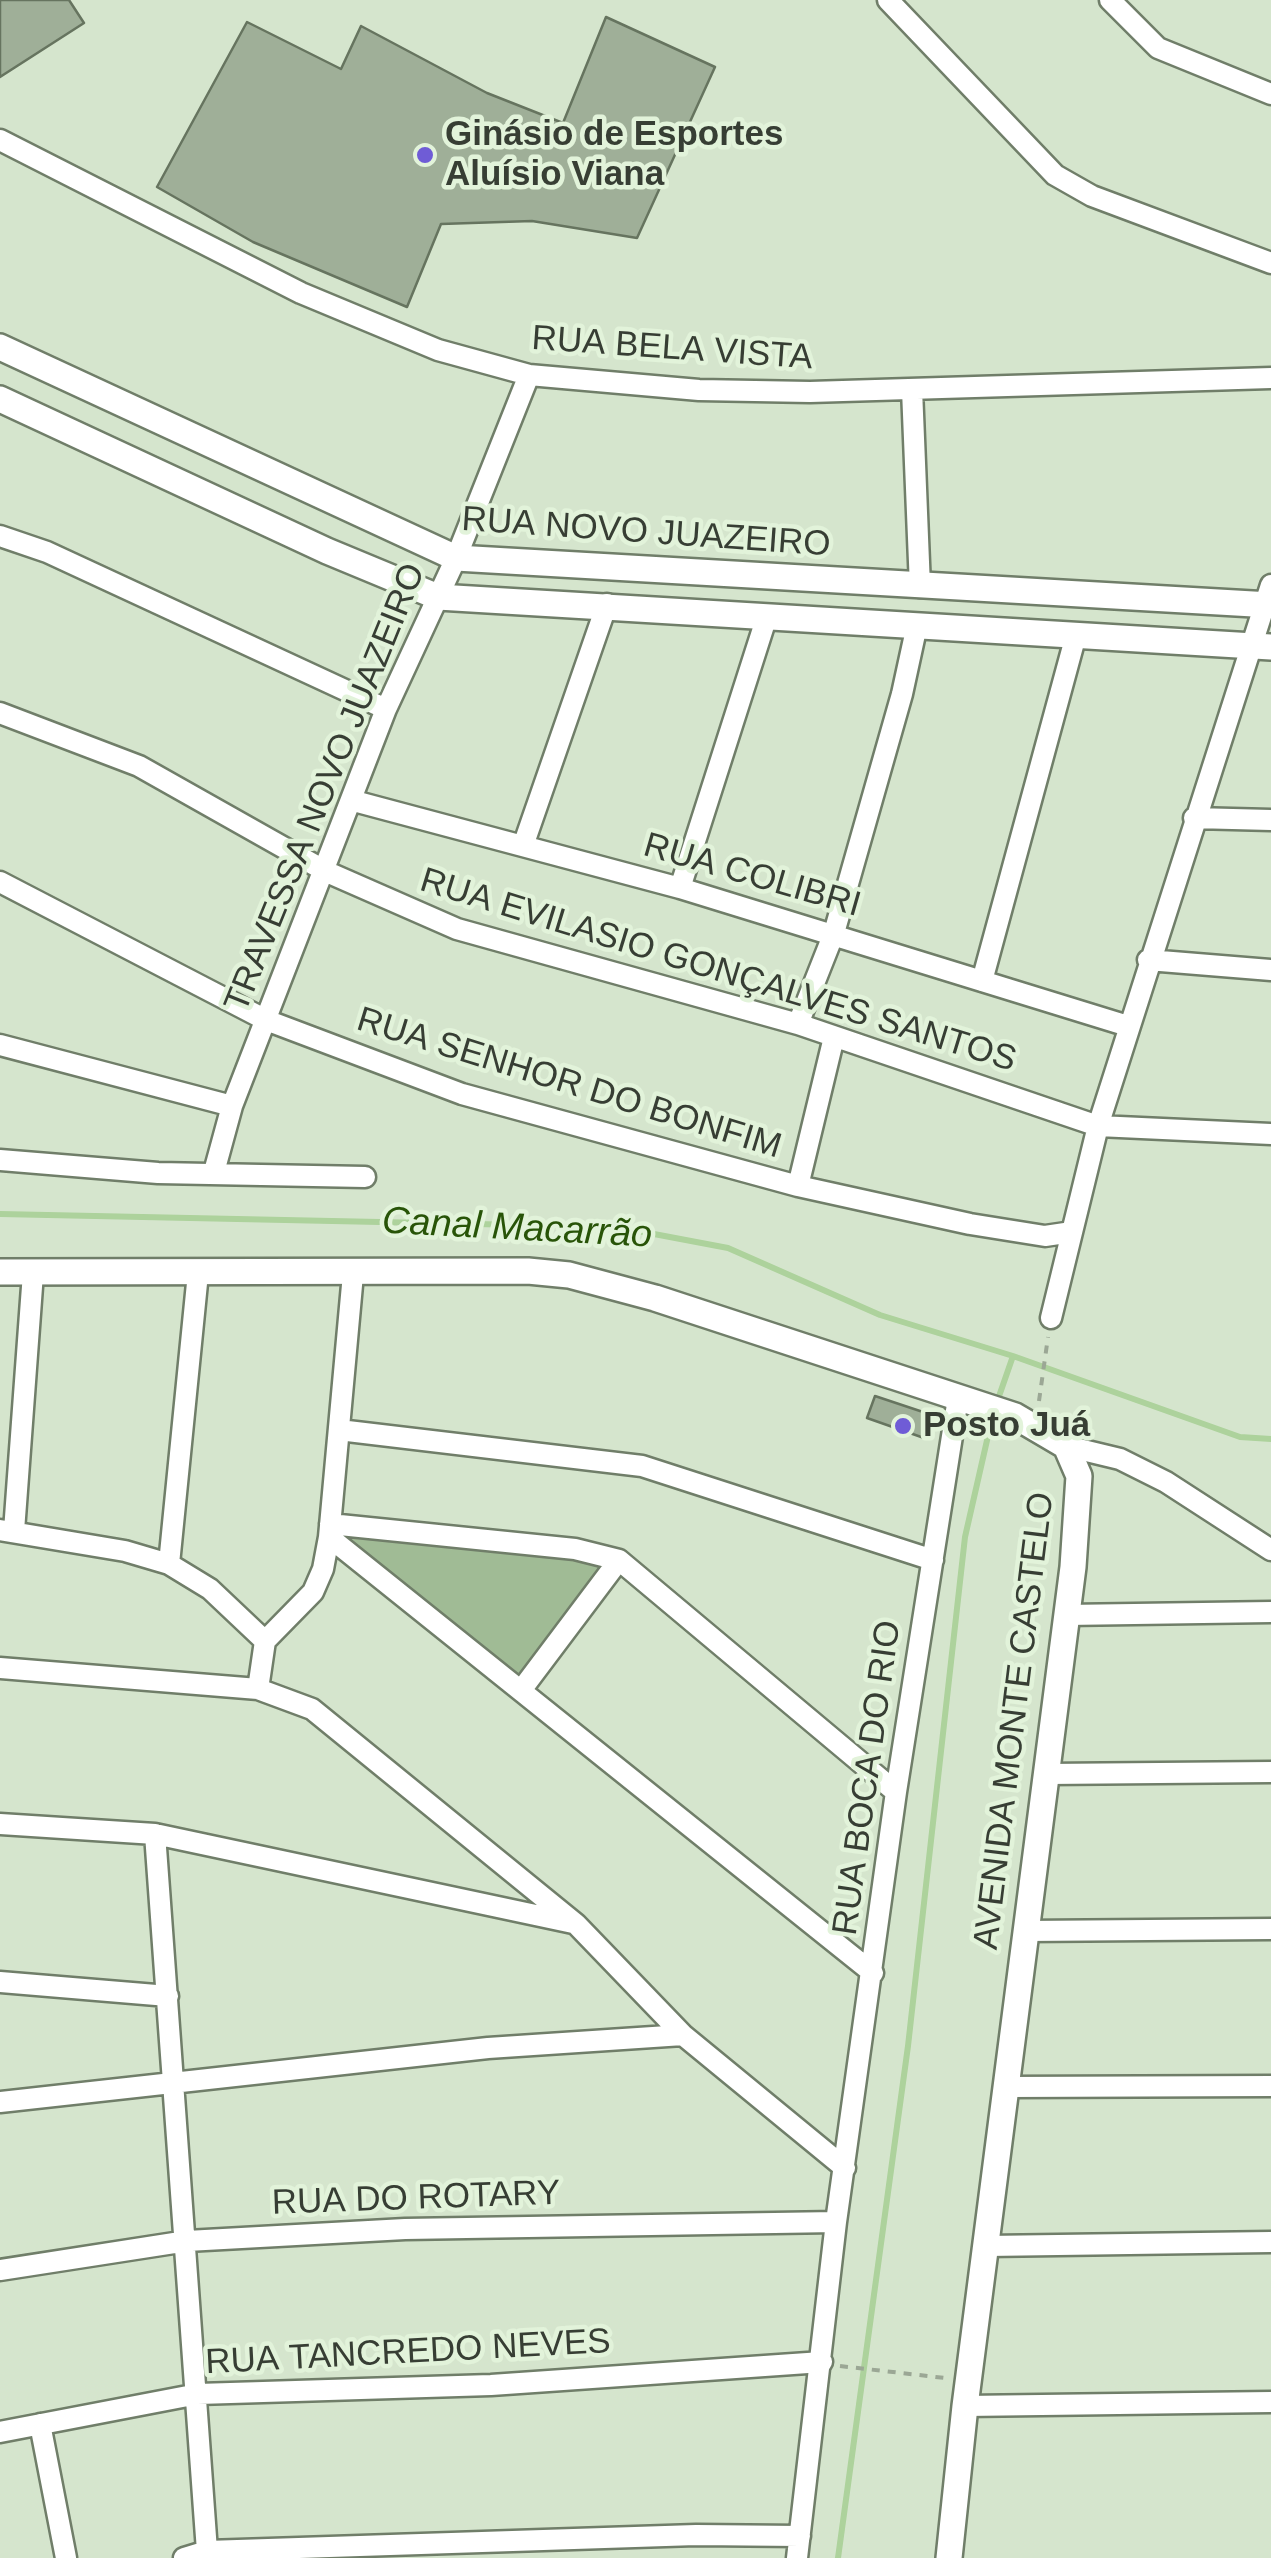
<!DOCTYPE html>
<meta charset="utf-8">
<style>
body{margin:0}
canvas{display:block;background:#d5e5cd}
</style>
<canvas width="1271" height="2558"></canvas>
<script>
const ctx = document.querySelector('canvas').getContext('2d');
ctx.lineJoin = 'round';
function fillPath(path, color) { ctx.fillStyle = color; ctx.fill(path, 'evenodd'); }
const toPath = rows => new Path2D(rows.map(r => 'M' + r).join(''));
function stroke(path, color, width, dash) { ctx.strokeStyle = color; ctx.lineWidth = width; ctx.lineCap = dash ? 'butt' : 'round'; ctx.setLineDash(dash || []); ctx.stroke(path); }
function write(font, color, halo, rows, align = 'center') {
  ctx.font = font + ' Helvetica,sans-serif'; ctx.lineWidth = 9; ctx.setLineDash([]); ctx.textBaseline = 'middle'; ctx.strokeStyle = halo; ctx.fillStyle = color; for (const [text, x, y, turn = 0] of rows) {
    ctx.save(); ctx.translate(x, y); ctx.rotate((+turn || 0) * Math.PI / 180); ctx.textAlign = isNaN(turn) ? turn : align; if (halo) ctx.strokeText(text, 0, 0); ctx.fillText(text, 0, 0); ctx.restore();
  }
}
fillPath(toPath([
 [336,1533,610,1562,521,1679]
]), '#a0bb95');
stroke(toPath([
 [0,1214,617,1227,728,1248,880,1315,1013,1356,1240,1437,1271,1439],
 [997,1402,1013,1356],
 [838,2558,908,2046,965,1537,993,1414]
]), '#add29c', 6);
const building = toPath([
 [0,0,69,0,84,23,0,77,0,0],
 [606,17,715,67,637,238,532,221,441,224,407,307,253,242,157,187,247,22,341,69,361,26,487,93,563,123,606,17],
 [875,1396,932,1415,924,1438,867,1418,875,1396]
]);
fillPath(building, '#9faf98');
stroke(building, '#66745f', 2.5);
const minor = toPath([
 [888,0,1055,175,1092,196,1271,263],
 [1110,0,1158,48,1271,94],
 [0,140,301,293,438,350,529,375,699,390,810,392,1271,378],
 [912,389,920,587],
 [0,536,47,552,386,709],
 [0,713,139,766,327,872,457,929,798,1024,1098,1126,1271,1134],
 [354,801,680,888,1128,1026],
 [1194,818,1271,820],
 [523,846,607,604],
 [0,882,266,1020,462,1094,798,1186,970,1224,1045,1236,1072,1232],
 [680,888,767,616],
 [1148,960,1271,970],
 [982,981,1076,635],
 [798,1024,834,933,902,694,917,625],
 [0,1045,232,1106],
 [0,1160,158,1173,365,1177],
 [214,1172,232,1106,386,709,456,558,529,375],
 [798,1186,834,1037],
 [1051,1318,1098,1126,1271,585],
 [339,1430,642,1466,933,1560],
 [1066,1446,1120,1459,1166,1482,1271,1550],
 [330,1524,575,1549,619,1560,896,1792],
 [0,1530,125,1551,169,1564,210,1589,265,1641,258,1689],
 [14,1531,33,1273],
 [329,1537,873,1973],
 [169,1564,198,1273],
 [1066,1615,1271,1612],
 [265,1641,313,1592,323,1569,329,1537,353,1274],
 [0,1668,258,1689,312,1709,576,1924,683,2035,845,2168],
 [522,1689,619,1560],
 [1047,1774,1271,1772],
 [0,1824,155,1834,573,1923],
 [155,1834,207,2551],
 [1026,1931,1271,1929],
 [0,1982,168,1996],
 [1009,2087,1271,2086],
 [0,2102,488,2048,683,2035],
 [987,2246,1271,2242],
 [0,2270,187,2241,405,2229,836,2222],
 [965,2406,1271,2402],
 [40,2424,66,2558],
 [0,2432,198,2394,491,2385,822,2362],
 [184,2558,207,2551,696,2535,800,2536],
 [797,2558,836,2222,896,1792,958,1398]
]);
const tertiary = toPath([
 [0,347,456,558,1271,605],
 [0,399,327,551,438,597,1271,647],
 [0,1272,528,1271,569,1275,655,1298,1015,1416,1066,1446,1079,1476,1073,1567,965,2406,949,2558]
]);
stroke(minor, '#707e69', 25);
stroke(tertiary, '#707e69', 30);
stroke(toPath([
 [1039,1401,1048,1337],
 [840,2366,945,2378]
]), '#9ba795', 4, [8, 8]);
stroke(minor, '#fff', 20);
stroke(tertiary, '#fff', 25);
for (const [x, y, r, color] of [
 [425,155,10,"#6f5cd6"],
 [903,1426,10,"#6f5cd6"]
]) { const dot = new Path2D(); dot.arc(x, y, r, 0, 2 * Math.PI); ctx.fillStyle = color; ctx.fill(dot); stroke(dot, '#e2f3da', 4); }
write('bold 35px', '#373e34', '#e2f3da', [
 ["Ginásio de Esportes",445,135],
 ["Aluísio Viana",445,175],
 ["Posto Juá",923,1426]
], 'left');
write('35px', '#373e34', '#e2f3da', [
 ["RUA BELA VISTA",672,349,4],
 ["RUA NOVO JUAZEIRO",646,533,4],
 ["TRAVESSA NOVO JUAZEIRO",326,788,-68],
 ["RUA COLIBRI",752,876,16],
 ["RUA EVILASIO GONÇALVES SANTOS",718,971,17],
 ["RUA SENHOR DO BONFIM",569,1084,17],
 ["AVENIDA MONTE CASTELO",1015,1721,-83],
 ["RUA BOCA DO RIO",868,1778,-82],
 ["RUA DO ROTARY",416,2199,-2],
 ["RUA TANCREDO NEVES",408,2353,-3]
]);
write('italic 38px', '#285408', '#e2f3da', [
 ["Canal Macarrão",517,1229,3]
]);
</script>
